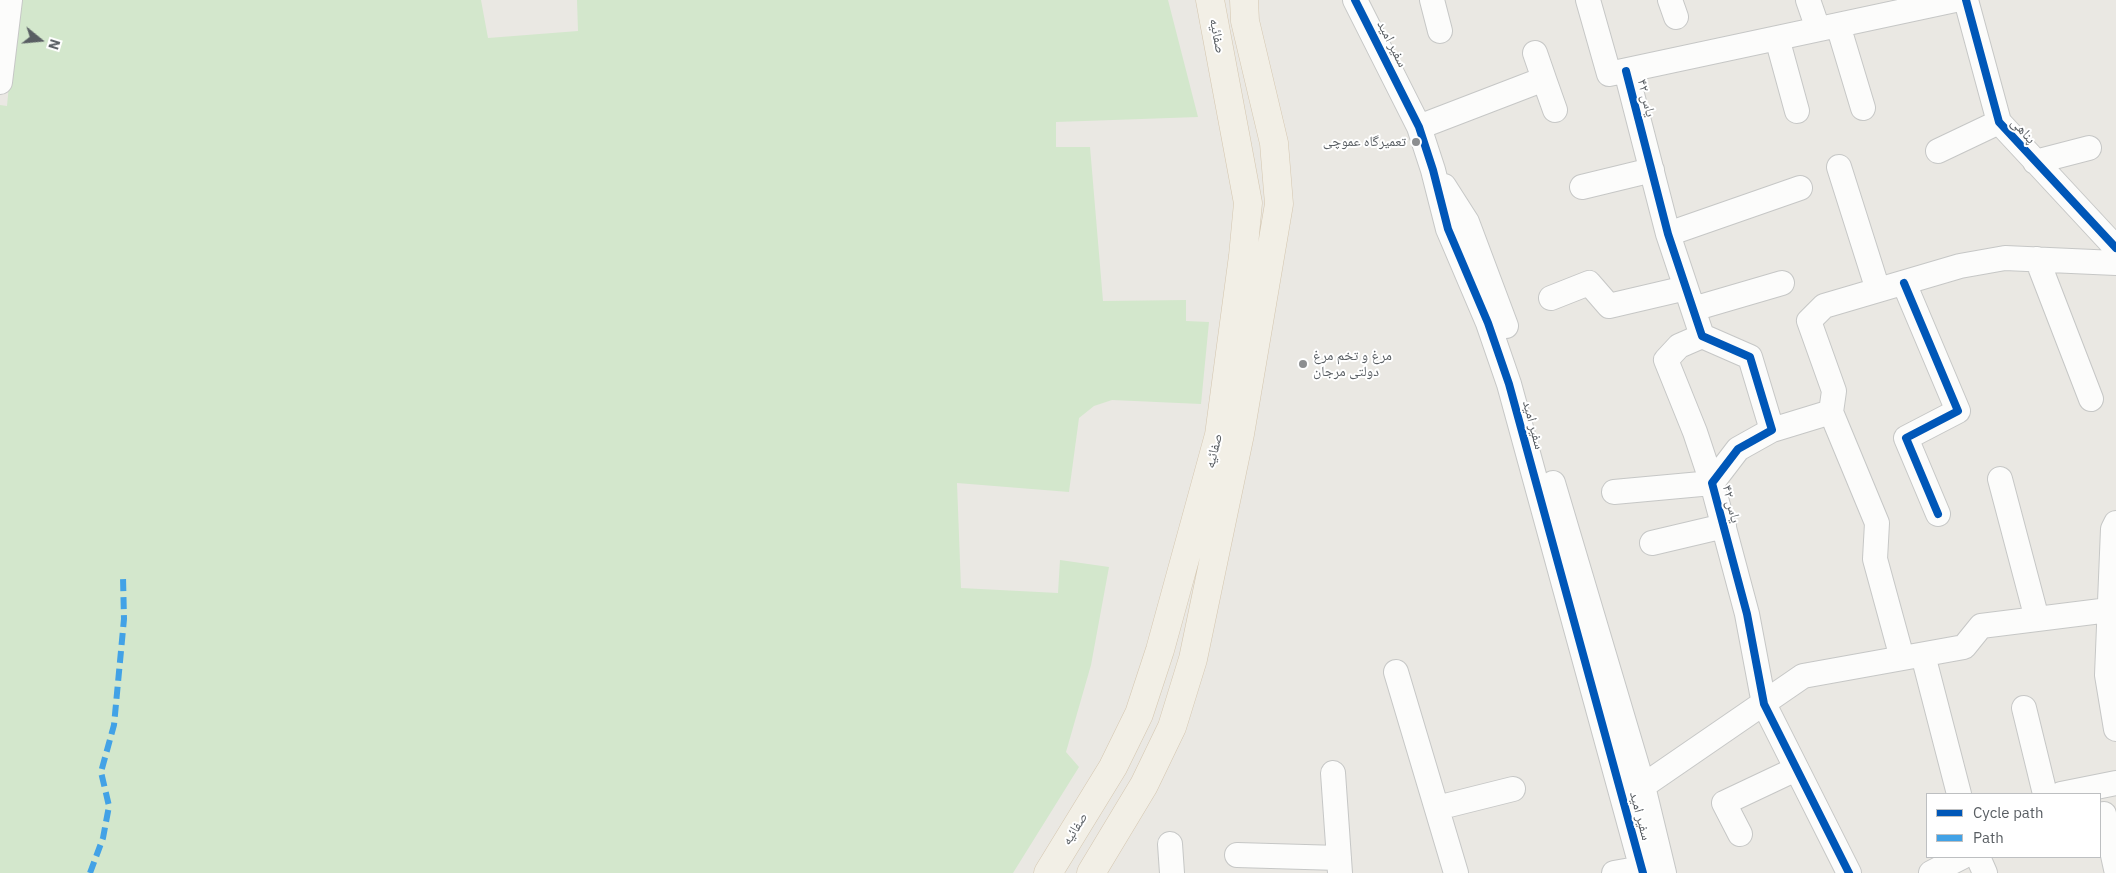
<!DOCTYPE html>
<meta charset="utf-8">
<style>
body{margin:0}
#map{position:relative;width:2116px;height:873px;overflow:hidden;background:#eae8e3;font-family:"IBM Plex Sans",sans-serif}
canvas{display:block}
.legend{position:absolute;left:1926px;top:793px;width:175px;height:65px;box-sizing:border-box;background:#fff;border:1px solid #bdbfc1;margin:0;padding:6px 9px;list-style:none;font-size:15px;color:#595e63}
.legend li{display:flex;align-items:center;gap:10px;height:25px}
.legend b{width:25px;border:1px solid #bdbfc1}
.north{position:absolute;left:15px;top:15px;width:50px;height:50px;-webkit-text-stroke:4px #fff;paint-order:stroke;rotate:107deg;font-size:14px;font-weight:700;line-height:20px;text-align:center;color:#595e63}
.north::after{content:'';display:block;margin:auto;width:18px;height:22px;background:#595e63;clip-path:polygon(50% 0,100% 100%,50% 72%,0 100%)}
</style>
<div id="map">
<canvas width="2116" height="873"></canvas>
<ul class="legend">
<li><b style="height:6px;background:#0057b8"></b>Cycle path</li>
<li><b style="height:6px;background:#42a2e6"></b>Path</li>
</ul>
<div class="north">N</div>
</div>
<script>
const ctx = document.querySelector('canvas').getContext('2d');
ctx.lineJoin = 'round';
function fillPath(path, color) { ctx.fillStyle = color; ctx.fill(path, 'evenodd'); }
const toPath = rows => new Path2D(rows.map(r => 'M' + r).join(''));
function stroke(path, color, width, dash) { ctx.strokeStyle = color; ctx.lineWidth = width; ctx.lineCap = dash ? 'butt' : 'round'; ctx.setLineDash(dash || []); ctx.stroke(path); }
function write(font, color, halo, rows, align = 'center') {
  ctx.font = font + ' "IBM Plex Sans","Noto Naskh Arabic",sans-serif'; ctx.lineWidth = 4; ctx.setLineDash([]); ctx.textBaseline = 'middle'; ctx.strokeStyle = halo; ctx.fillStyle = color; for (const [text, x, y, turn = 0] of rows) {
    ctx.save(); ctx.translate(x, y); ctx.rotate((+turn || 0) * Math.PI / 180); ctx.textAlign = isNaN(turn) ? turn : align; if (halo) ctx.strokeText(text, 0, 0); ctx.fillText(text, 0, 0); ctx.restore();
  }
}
fillPath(toPath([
 [17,0,481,0,488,38,578,31,577,0,1168,0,1198,117,1056,122,1056,147,1090,147,1103,301,1186,300,1186,321,1209,322,1201,404,1112,400,1094,406,1079,418,1069,492,957,483,961,588,1058,593,1060,560,1109,567,1091,665,1066,752,1079,767,1013,873,0,873,0,105,7,106]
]), '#d3e7cc');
const minor = toPath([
 [1355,0,1419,127,1433,170,1448,229,1488,323,1509,384,1643,873],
 [1432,0,1440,31],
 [1588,0,1609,74,1955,0],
 [1670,0,1676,17],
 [1808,0,1818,29],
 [1966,0,1999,122,2116,248],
 [1838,25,1863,108],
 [1777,38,1797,111],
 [1535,53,1544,79],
 [1626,71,1668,234,1702,336,1750,357,1772,430,1738,449,1712,483,1747,614,1764,704,1849,873],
 [0,82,10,0],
 [1419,127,1544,79,1555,110],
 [1938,151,1999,122],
 [2035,162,2089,148],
 [1839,167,1878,290],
 [1444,186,1467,222,1506,326],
 [1582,187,1652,170],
 [1668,234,1800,188],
 [2037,259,2091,399],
 [1904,283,1958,411,1906,438,1938,514],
 [1551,298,1589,283,1609,306,1686,288],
 [1693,309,1782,283],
 [1831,412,1877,523,1875,559,1902,658],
 [1772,430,1831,412,1834,391,1809,321,1824,306,1960,266,2005,258,2116,263],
 [2000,479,2037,619],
 [1553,483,1643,786,1664,873],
 [1614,492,1712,483,1695,432,1666,360,1679,346,1702,336],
 [2116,523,2113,529,2107,675,2116,729],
 [1652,543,1724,526],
 [1923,655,1959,794],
 [1396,672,1456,873],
 [2024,708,2045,794],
 [1333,773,1340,873],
 [1643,786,1803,676,1964,647,1981,626,2109,610],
 [2061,794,2116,783],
 [1437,808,1513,789],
 [2104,814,2116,869],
 [1740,834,1724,803,1796,769],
 [1170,844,1172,873],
 [1237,855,1339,858],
 [1978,857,1985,873],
 [1614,873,1642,868],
 [1931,873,1962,857]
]);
const major = toPath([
 [1048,873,1113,767,1139,714,1160,650,1219,435,1243,256,1248,203,1210,0],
 [1091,873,1144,785,1172,727,1193,659,1240,434,1279,204,1274,143,1245,21,1244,0]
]);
stroke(minor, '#c6c7c6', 26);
stroke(major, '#d4c6af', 29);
stroke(minor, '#fcfcfb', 24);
stroke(major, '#f2efe6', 28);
stroke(toPath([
 [90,873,103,838,109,806,101,772,114,725,124,619,123,577]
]), '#42a2e6', 6, [12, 6]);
stroke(toPath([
 [1355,0,1419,127,1433,170,1448,229,1488,323,1509,384,1643,873],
 [1966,0,1999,122,2116,248],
 [1626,71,1668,234,1702,336,1750,357,1772,430,1738,449,1712,483,1747,614,1764,704,1849,873],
 [1904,283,1958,411,1906,438,1938,514]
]), '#0057b8', 8);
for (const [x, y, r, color] of [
 [1416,142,5,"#8c8e90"],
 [1303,364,5,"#8c8e90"]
]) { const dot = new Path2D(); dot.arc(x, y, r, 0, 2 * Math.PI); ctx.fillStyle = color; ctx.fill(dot); stroke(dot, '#fff', 2); }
write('14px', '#595e63', '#fff', [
 ["صفائیه",1217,36,79],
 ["سفیر امید",1392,44,63],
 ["یاس ۴۲",1646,98,76],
 ["پناهی",2023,131,48],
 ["سفیر امید",1533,425,75],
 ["صفائیه",1214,451,-76],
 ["یاس ۴۲",1731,504,76],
 ["سفیر امید",1640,816,75],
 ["صفائیه",1075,829,-58]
]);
write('14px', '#595e63', '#fff', [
 ["تعمیرگاه عموچی",1406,142],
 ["مرغ و تخم مرغ",1313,356,"left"],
 ["دولتی مرجان",1313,372,"left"]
], 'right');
</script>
